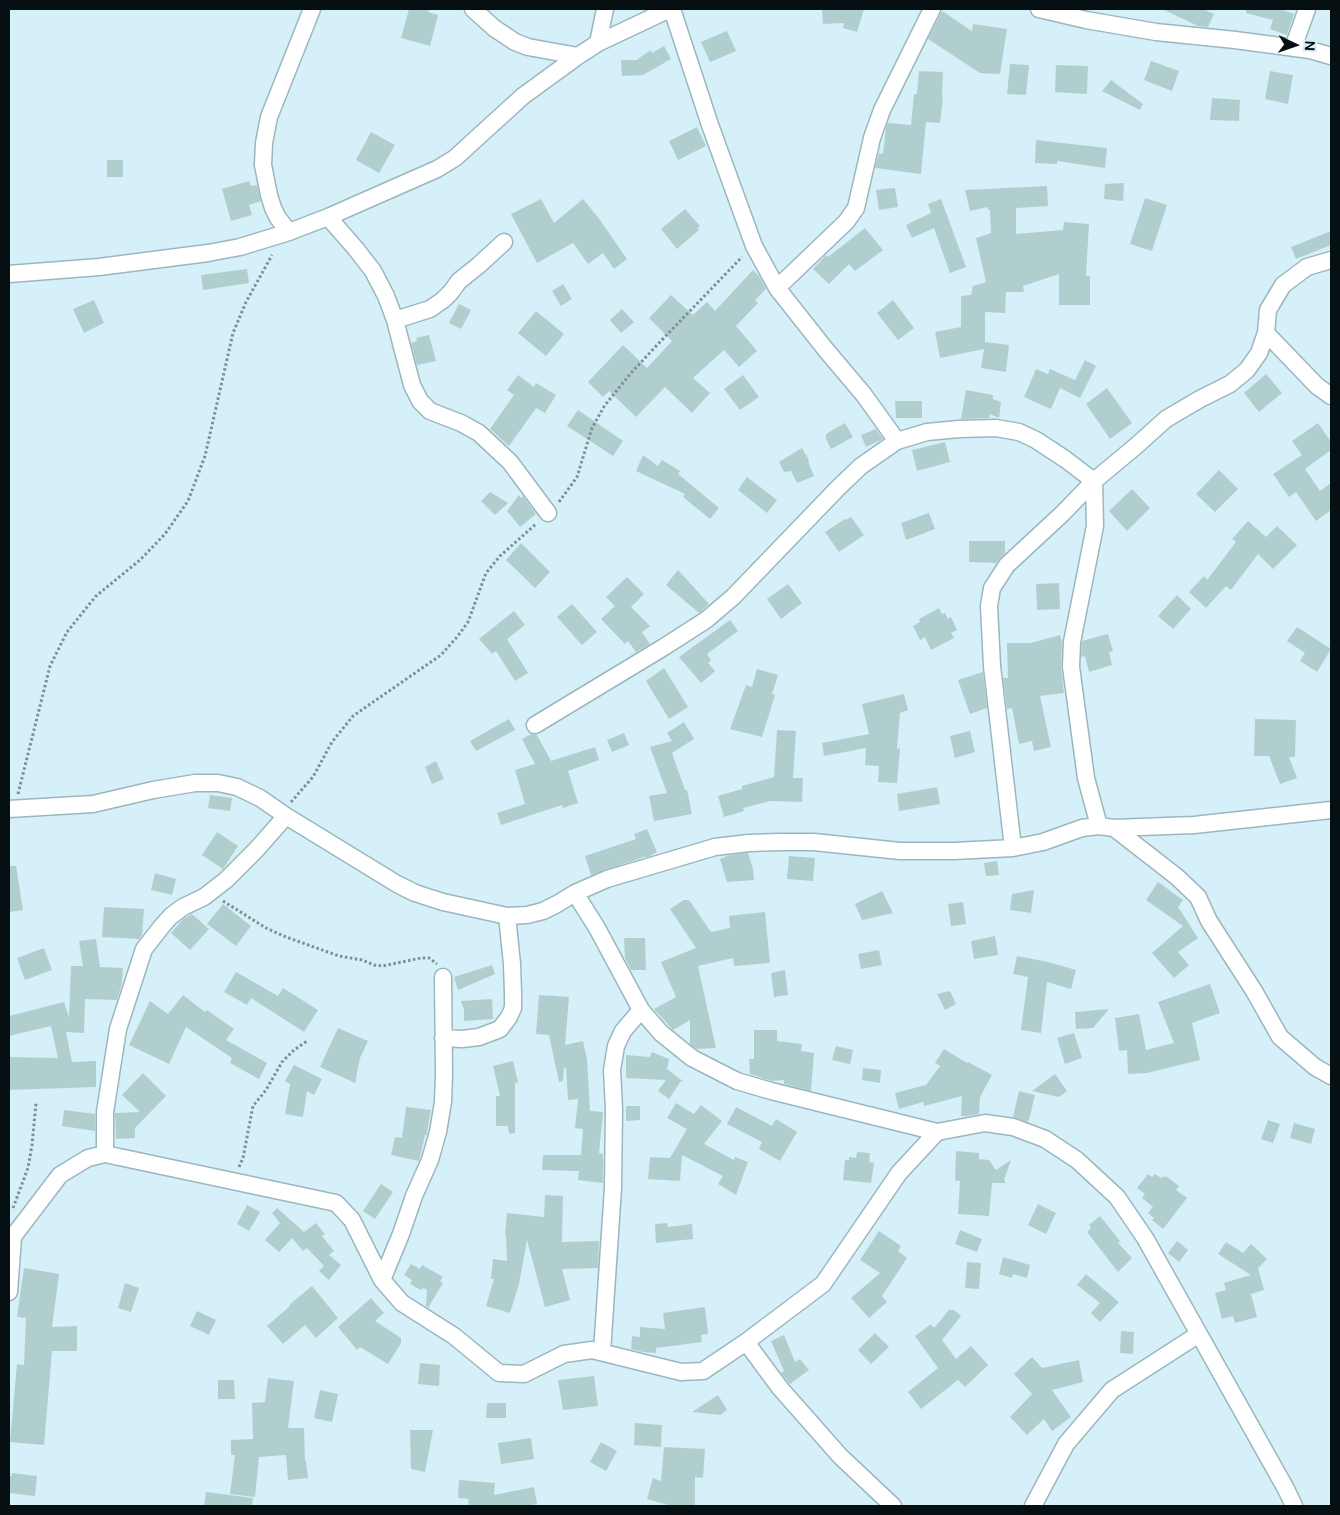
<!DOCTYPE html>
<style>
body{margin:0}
#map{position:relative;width:1340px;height:1515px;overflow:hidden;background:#d5f0f9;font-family:"DM Sans",sans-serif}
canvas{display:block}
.frame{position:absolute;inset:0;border:10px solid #060f12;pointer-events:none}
.north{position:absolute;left:1270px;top:20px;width:50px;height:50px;-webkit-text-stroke:4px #d5f0f9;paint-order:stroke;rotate:93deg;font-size:14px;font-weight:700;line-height:20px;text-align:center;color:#060f12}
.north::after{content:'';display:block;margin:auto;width:18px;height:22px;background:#060f12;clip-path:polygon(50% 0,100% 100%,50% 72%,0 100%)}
</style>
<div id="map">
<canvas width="1340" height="1515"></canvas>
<div class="frame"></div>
<div class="north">N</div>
</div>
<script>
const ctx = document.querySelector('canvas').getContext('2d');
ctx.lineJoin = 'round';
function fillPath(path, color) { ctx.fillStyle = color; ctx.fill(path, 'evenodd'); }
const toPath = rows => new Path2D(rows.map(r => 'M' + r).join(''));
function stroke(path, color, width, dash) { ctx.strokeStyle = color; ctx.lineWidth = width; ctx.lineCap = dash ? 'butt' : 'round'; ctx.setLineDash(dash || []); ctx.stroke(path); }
fillPath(toPath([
 [409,9,429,9,428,12,438,15,430,46,401,38],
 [822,9,864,9,857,32,843,28,844,23,823,24],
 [1162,9,1203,9,1214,14,1208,27,1198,26],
 [1246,9,1280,9,1294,14,1287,35,1270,29,1273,20,1246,13],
 [942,11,972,31,973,24,1007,29,1000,74,980,73,928,39],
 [727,31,736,51,710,62,701,42],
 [664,46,671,59,643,75,622,76,621,60,636,60,651,50,652,53],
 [1151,61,1179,71,1172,91,1144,80],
 [1010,64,1029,65,1026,95,1007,94],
 [1056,65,1088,66,1087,94,1055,92],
 [919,71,943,72,942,97,943,97,940,123,926,122,921,174,875,168,879,153,883,154,886,128,888,123,911,125,914,94,917,94],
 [1270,71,1293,75,1288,104,1265,99],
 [1111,80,1143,104,1140,110,1102,91],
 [1212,98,1240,100,1239,121,1210,120],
 [697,127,706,146,678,160,669,141],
 [371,132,395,145,379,173,356,160],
 [1036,140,1107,148,1105,168,1057,161,1057,164,1035,163],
 [107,160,123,160,123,177,107,177],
 [249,181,251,186,257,185,261,201,249,205,252,215,231,221,222,189],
 [1124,183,1123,201,1104,199,1105,184],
 [1047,186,1048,206,1016,208,1016,234,1063,230,1064,222,1089,224,1086,276,1090,276,1090,305,1059,305,1059,274,1023,286,1024,292,1006,292,1005,313,985,312,985,343,985,342,1009,345,1006,372,981,368,984,349,940,358,935,332,961,327,961,296,971,295,973,286,986,282,976,238,991,233,990,210,988,210,988,207,970,211,965,190],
 [895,188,898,207,879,210,876,190],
 [1145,198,1167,205,1152,251,1130,244],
 [541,199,554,223,583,199,600,220,627,259,614,269,603,253,588,264,573,243,537,263,511,214],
 [941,199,966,267,950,273,934,228,912,238,906,225,931,213,928,204],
 [685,209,700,226,697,228,699,230,677,249,661,229],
 [865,228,883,250,855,271,849,264,829,284,813,269,826,255,828,257],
 [1331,231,1331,245,1296,259,1291,247],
 [247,269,249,283,203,290,201,275],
 [753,270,759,276,766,289,755,300,758,303,736,326,757,351,739,367,724,350,693,378,710,393,692,413,665,387,636,417,609,391,603,397,588,382,623,345,647,368,672,341,649,318,671,295,693,315,707,302,715,311],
 [563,284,572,299,561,306,552,291],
 [94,300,104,323,84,333,73,309],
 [893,300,914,328,898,340,877,313],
 [459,304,471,310,461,329,449,323],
 [622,309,634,322,621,333,610,320],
 [536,311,564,334,546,356,518,333],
 [429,335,436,361,417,365,411,343,417,341,416,338],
 [1085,360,1096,366,1080,398,1060,388,1051,409,1024,397,1036,369,1048,374,1050,369,1075,380],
 [1266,374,1282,393,1259,412,1244,393],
 [518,375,534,387,536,383,556,395,545,413,536,408,509,446,490,429,514,395,507,390],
 [743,375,759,397,740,410,724,389],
 [1107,388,1132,423,1110,439,1086,404],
 [966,390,993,395,993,399,1001,402,999,418,990,414,989,418,961,419],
 [895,401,922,401,922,418,896,418],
 [578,410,623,441,613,456,567,426],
 [845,423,853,437,831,449,826,439,826,434],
 [1318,423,1331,442,1331,450,1305,469,1320,491,1331,483,1331,510,1316,521,1296,492,1289,497,1273,474,1302,455,1292,441],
 [876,429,883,439,866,447,861,435],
 [945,442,950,462,917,471,912,450],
 [802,448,809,460,808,461,814,476,797,483,791,471,784,472,779,462],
 [643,455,658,466,662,460,680,471,678,474,719,508,710,519,683,497,685,494,636,471],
 [1219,470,1238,489,1215,512,1196,494],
 [747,477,777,500,767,513,738,490],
 [1132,489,1150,508,1127,531,1109,511],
 [490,492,508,503,495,515,481,501],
 [519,495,521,498,523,496,536,514,520,527,507,511],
 [929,513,935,529,906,540,901,523],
 [851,517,864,535,839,552,825,532,845,519,845,520],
 [1248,521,1266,537,1277,526,1297,545,1273,569,1258,554,1231,590,1226,586,1206,608,1189,592,1204,576,1207,580,1236,542,1232,539],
 [969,541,1005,541,1005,553,996,563,969,562],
 [521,543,550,572,535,588,506,560],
 [678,570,709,604,699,613,666,585],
 [627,577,644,594,631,607,650,626,642,632,650,644,636,652,628,641,625,644,601,619,615,606,606,597],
 [1059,583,1060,609,1037,610,1036,584],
 [788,584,802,603,781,619,767,599],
 [1177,595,1191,609,1173,629,1158,616],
 [572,604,597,632,582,645,557,617],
 [939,608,942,614,945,613,948,619,951,617,957,630,951,633,954,638,931,650,925,637,920,640,913,626,920,622,919,619],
 [514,611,525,625,507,639,528,673,515,681,496,651,492,654,479,639],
 [730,620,738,631,707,654,711,660,708,663,715,671,701,683,679,657],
 [1297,627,1331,649,1317,672,1300,661,1305,653,1287,641],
 [1108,634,1113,651,1109,652,1112,665,1089,672,1085,656,1081,657,1082,641],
 [1060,635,1062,642,1061,668,1064,693,1040,696,1051,747,1034,751,1032,741,1019,744,1012,708,1007,709,1003,678,1008,678,1007,643,1031,643],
 [664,668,688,707,669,719,646,681],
 [757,669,778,675,772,694,775,695,762,737,730,729,746,685,752,687],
 [983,672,987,708,970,714,958,680],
 [904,694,908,710,900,713,897,749,900,748,897,783,878,782,879,766,865,765,866,748,824,756,822,743,869,734,862,704],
 [509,719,515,730,476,751,470,741],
 [1255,719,1296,720,1295,757,1289,757,1297,778,1280,784,1269,756,1254,756],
 [684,722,694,739,672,753,685,790,687,790,692,814,654,821,649,796,667,793,650,747,672,741,667,733],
 [777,730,796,731,793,778,803,778,802,802,770,801,743,808,744,811,724,817,718,796,742,789,742,786,774,777],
 [970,731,975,752,955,758,950,736],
 [624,733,629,745,612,752,607,740],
 [531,734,537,735,551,761,595,747,599,760,568,771,578,803,563,808,562,805,501,825,497,813,525,804,515,770,535,764,522,739],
 [436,761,444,779,432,784,425,767],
 [937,787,940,804,899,811,897,794],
 [210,795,232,798,230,811,208,808],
 [647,829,657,852,648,857,644,857,591,875,585,856,636,839,634,834],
 [217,832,238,846,223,869,202,855],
 [748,853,753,869,754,880,727,882,720,859,730,855],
 [789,856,815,858,813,881,787,879],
 [997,861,999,875,986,876,984,863],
 [9,866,16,866,23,910,9,912],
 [155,873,176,879,172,895,151,890],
 [1158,882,1183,900,1178,907,1198,938,1178,952,1189,965,1174,978,1152,953,1183,926,1146,900],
 [1034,890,1031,913,1010,910,1012,894],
 [882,891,893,913,862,920,855,904],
 [684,900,689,900,711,932,730,928,729,916,765,912,770,963,734,966,733,958,698,966,716,1048,696,1049,690,1044,690,1020,673,1030,654,1009,676,997,661,962,696,948,670,909],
 [963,902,966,924,951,926,948,904],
 [223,904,251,926,236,946,207,924],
 [104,907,144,909,142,935,139,939,102,937],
 [192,914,209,929,190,950,171,933,183,919],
 [995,936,998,955,974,959,971,941],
 [624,938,645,938,646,970,631,970,625,958],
 [96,939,100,967,123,968,122,983,117,1000,85,999,84,1033,66,1032,72,1062,96,1061,96,1087,9,1090,9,1057,58,1058,51,1026,9,1036,9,1016,64,1002,69,1017,71,966,83,966,79,941],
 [44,948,52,970,25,980,17,958],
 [879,950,882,965,861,969,858,954],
 [1017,956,1048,962,1076,970,1071,989,1047,982,1041,1033,1021,1030,1028,977,1013,974],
 [492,965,495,974,458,990,454,977],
 [785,970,788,995,774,997,771,973],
 [236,972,278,996,283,988,318,1010,304,1032,251,998,247,1005,224,992],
 [1210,984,1220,1013,1192,1023,1200,1060,1147,1073,1128,1074,1127,1050,1119,1051,1115,1018,1139,1014,1146,1050,1174,1043,1158,1002],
 [950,991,956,1004,945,1010,937,994],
 [183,995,205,1012,207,1010,234,1029,226,1040,267,1063,259,1079,230,1063,232,1058,186,1027,169,1064,129,1045,150,1001,168,1014],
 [539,995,569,997,565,1045,583,1041,587,1059,590,1111,603,1112,599,1153,603,1154,603,1183,578,1180,579,1171,542,1170,543,1155,581,1155,583,1129,575,1128,578,1099,568,1100,566,1068,564,1068,563,1081,559,1082,549,1035,536,1034],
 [492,999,493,1019,464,1021,464,1010,461,1001],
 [1109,1009,1093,1028,1076,1029,1075,1012],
 [338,1028,368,1041,360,1058,355,1083,320,1067],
 [754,1030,777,1030,777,1041,802,1044,801,1051,814,1053,811,1091,784,1084,784,1080,772,1081,750,1074,749,1059,754,1059],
 [1074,1033,1082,1058,1065,1064,1057,1038],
 [836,1046,853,1050,850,1064,832,1060],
 [944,1049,967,1063,968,1062,992,1075,980,1097,979,1114,967,1116,961,1116,962,1096,924,1106,923,1102,899,1109,895,1093,926,1085,940,1066,935,1063],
 [652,1052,669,1059,667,1069,684,1082,681,1081,669,1099,658,1091,666,1080,626,1078,626,1055,650,1057],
 [513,1061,518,1082,515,1083,515,1133,509,1134,508,1126,496,1126,496,1096,500,1096,493,1066],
 [294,1065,322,1079,314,1095,307,1091,303,1117,285,1114,290,1084,285,1081],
 [863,1068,881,1070,880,1083,862,1080],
 [143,1073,166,1096,135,1128,135,1138,116,1139,115,1113,140,1112,122,1095],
 [1055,1074,1067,1091,1059,1097,1032,1091],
 [1019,1091,1035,1095,1029,1120,1027,1122,1013,1117],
 [676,1103,694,1114,701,1105,722,1121,704,1144,734,1160,735,1157,748,1162,736,1195,718,1184,723,1176,682,1155,680,1181,648,1179,650,1157,670,1158,687,1129,667,1118],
 [626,1106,640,1106,640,1120,626,1121],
 [406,1107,431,1110,427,1132,427,1135,425,1135,419,1161,391,1155,395,1137,402,1138],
 [736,1107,772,1126,776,1119,797,1132,780,1161,759,1149,762,1142,727,1124],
 [64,1110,95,1114,95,1131,62,1126],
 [1268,1120,1280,1124,1273,1143,1261,1139],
 [1294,1123,1315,1129,1311,1144,1290,1138],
 [956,1151,979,1153,979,1159,989,1160,996,1170,1011,1160,1004,1180,1006,1183,992,1183,989,1216,958,1214,960,1181,955,1180],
 [857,1152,870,1153,869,1162,874,1163,871,1183,843,1180,845,1160,849,1160,849,1157,856,1158],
 [1148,1174,1152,1177,1155,1174,1161,1178,1163,1176,1165,1178,1166,1176,1179,1186,1176,1190,1187,1198,1163,1229,1152,1220,1154,1218,1148,1213,1153,1207,1142,1198,1145,1194,1137,1188],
 [381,1184,393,1192,375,1219,363,1211],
 [545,1195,563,1196,562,1242,599,1241,598,1268,562,1269,570,1300,545,1307,527,1240,519,1284,510,1313,486,1306,494,1279,491,1279,493,1259,507,1261,506,1235,505,1235,507,1213,544,1217],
 [1038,1204,1056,1213,1046,1234,1028,1225],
 [247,1205,260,1212,249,1231,237,1224],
 [277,1208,304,1232,316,1223,325,1234,322,1236,334,1251,329,1255,341,1265,329,1280,319,1271,324,1266,307,1248,303,1251,292,1238,279,1252,265,1240,280,1223,272,1213],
 [1100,1216,1120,1241,1118,1243,1132,1258,1118,1272,1087,1232,1091,1228,1089,1225],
 [667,1223,668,1227,692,1224,693,1239,656,1243,655,1224],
 [960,1230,982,1239,977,1252,955,1244],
 [879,1231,901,1246,898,1251,907,1258,882,1296,887,1302,869,1318,851,1298,880,1273,860,1260],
 [1177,1241,1188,1250,1179,1262,1168,1253],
 [1226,1242,1243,1253,1251,1244,1267,1259,1258,1268,1264,1290,1251,1294,1257,1317,1235,1323,1233,1316,1222,1319,1215,1293,1226,1290,1224,1283,1251,1275,1218,1254],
 [1003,1257,1030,1265,1027,1278,1013,1274,1012,1278,999,1274],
 [967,1262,981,1263,979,1289,965,1288],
 [411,1264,420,1269,422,1265,443,1277,440,1281,443,1283,428,1308,426,1306,427,1290,423,1288,421,1290,410,1284,412,1280,404,1275],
 [24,1268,59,1274,52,1327,77,1326,77,1351,52,1351,44,1445,10,1442,17,1364,24,1365,26,1318,17,1317],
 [1086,1274,1119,1302,1100,1322,1091,1313,1100,1303,1077,1285],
 [125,1283,139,1288,131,1312,118,1308],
 [312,1286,338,1318,316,1338,305,1325,283,1344,267,1326,290,1306,289,1305],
 [371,1298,384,1313,375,1321,401,1338,401,1343,388,1364,360,1347,357,1350,338,1327],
 [705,1307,708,1334,701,1335,702,1342,656,1348,656,1353,643,1352,631,1349,632,1336,640,1337,640,1327,665,1329,663,1313],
 [949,1310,954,1310,961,1316,942,1340,956,1359,971,1346,988,1365,965,1387,958,1380,921,1409,908,1392,938,1368,915,1336,931,1324,934,1328],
 [197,1311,216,1320,209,1335,190,1326],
 [1121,1331,1134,1332,1133,1354,1120,1353],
 [875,1333,889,1347,871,1364,858,1350],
 [784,1335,795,1362,800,1359,809,1370,790,1384,781,1373,784,1371,771,1341],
 [1032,1357,1042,1368,1079,1360,1083,1382,1052,1390,1071,1417,1052,1431,1044,1419,1027,1435,1010,1417,1032,1394,1014,1374],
 [420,1363,440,1365,439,1386,418,1384],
 [594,1376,598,1406,563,1410,558,1380],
 [268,1378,294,1381,288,1428,304,1428,305,1461,306,1461,308,1478,288,1480,286,1455,259,1457,255,1497,230,1494,235,1455,231,1455,231,1440,253,1439,252,1403,265,1402],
 [218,1380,234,1380,235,1399,218,1399],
 [320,1390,338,1394,332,1422,314,1418],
 [718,1395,727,1410,720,1415,692,1412],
 [487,1403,506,1403,506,1418,486,1418],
 [635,1423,662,1425,661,1447,634,1445],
 [410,1430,433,1430,425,1472,411,1469],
 [531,1438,534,1459,501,1464,498,1443],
 [601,1442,617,1451,606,1471,590,1462],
 [664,1447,705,1449,703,1478,695,1477,695,1506,672,1506,647,1499,653,1478,661,1481],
 [12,1473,37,1476,35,1496,9,1493,9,1476,12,1476],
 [459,1480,495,1483,494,1495,534,1487,537,1504,524,1506,469,1506,468,1499,471,1499,458,1498],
 [206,1492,253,1498,252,1506,204,1506]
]), '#b1cecf');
const minor = toPath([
 [473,9,494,28,515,42,528,47,578,56],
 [672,9,710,125,754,246,777,288,826,350,864,395,897,441],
 [1039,9,1086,20,1156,32,1235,40,1310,50,1331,56],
 [598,43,605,9],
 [1293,48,1307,9],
 [328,217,356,249,373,271,386,296,395,320,412,385,420,401,430,411,461,423,479,433,510,462,548,513],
 [289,232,278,218,273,208,269,195,263,165,264,143,269,117,312,9],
 [9,274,99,267,208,253,240,247,289,232,328,217,437,169,455,158,523,96,578,56,598,43,670,9],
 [777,288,846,222,856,208,872,138,882,110,932,9],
 [395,320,430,309,443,300,451,292,459,281,479,265,504,242],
 [1266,333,1317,386,1331,396],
 [535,725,664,647,706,620,733,597,838,488,861,466,897,441,927,432,959,429,996,428,1019,432,1036,440,1065,459,1094,481,1095,526,1072,642,1071,667,1086,778,1099,826],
 [9,809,93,804,153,790,195,783,218,783,237,787,260,798,286,816,397,884,415,893,443,902,507,916,527,915,543,911,557,904,575,893,607,879,715,847,749,843,779,842,814,842,900,851,954,851,1013,848,1043,842,1082,828,1099,826,1114,828,1194,825,1331,810],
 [1114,828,1177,877,1198,897,1209,921,1254,991,1280,1037,1315,1067,1331,1076],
 [1013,848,992,666,989,606,992,588,1007,565,1062,514,1094,481,1136,446,1166,419,1200,399,1230,384,1247,370,1259,353,1266,333,1268,310,1283,285,1307,267,1331,260],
 [575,893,597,928,641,1010,661,1033,692,1058,737,1081,771,1091,937,1132],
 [443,1038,462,1039,479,1037,500,1029,509,1017,513,1008,513,993,512,964,507,916],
 [105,1154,105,1112,118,1029,144,949,162,926,171,916,183,907,204,897,226,880,256,850,286,816],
 [9,1242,60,1175,88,1158,105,1154,336,1203,352,1220,382,1280,402,1303,454,1336,499,1373,524,1374,564,1354,592,1350,681,1372,703,1371,746,1342,823,1284,899,1173,937,1132,985,1123,1013,1127,1045,1139,1077,1160,1117,1197,1145,1238,1286,1489,1294,1506],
 [382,1280,401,1234,414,1196,430,1160,438,1132,443,1102,444,1074,443,977],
 [9,1292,13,1238],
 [746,1342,780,1388,840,1456,893,1506],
 [602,1352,613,1188,614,1109,612,1070,616,1046,623,1031,641,1010],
 [1033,1506,1066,1444,1112,1390,1199,1334]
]);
stroke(minor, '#9cb6bf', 19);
stroke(toPath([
 [559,502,577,477,592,428,605,405,631,373,658,344,742,257],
 [18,794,50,666,67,632,96,596,140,560,165,534,188,501,205,456,233,333,246,302,272,255],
 [291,802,313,777,332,742,353,716,441,655,457,637,468,622,486,573,500,556,536,524],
 [223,901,266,928,286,937,339,956,362,960,374,965,382,966,421,958,429,958,437,964],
 [239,1167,243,1158,253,1106,266,1090,282,1062,294,1050,307,1041],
 [13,1208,28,1168,32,1145,36,1103]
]), '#7c8f96', 3, [2.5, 2.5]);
stroke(minor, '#fff', 16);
</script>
